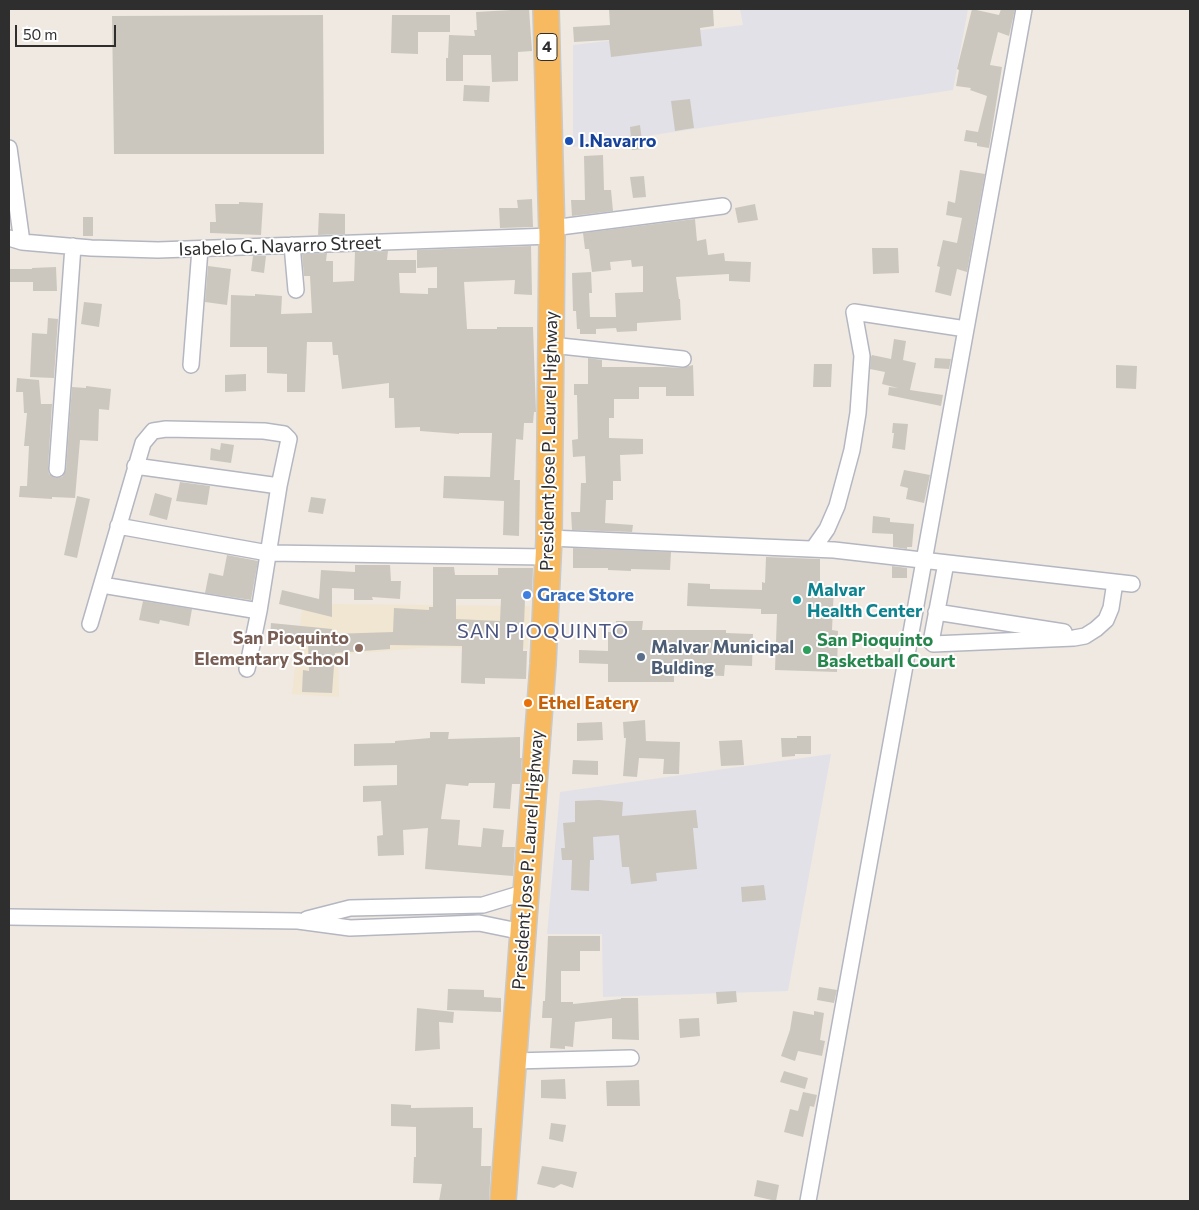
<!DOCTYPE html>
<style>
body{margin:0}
#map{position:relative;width:1199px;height:1210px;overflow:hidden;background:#efe9e1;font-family:Commissioner,sans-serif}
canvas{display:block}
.frame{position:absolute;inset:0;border:10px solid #2e2e2e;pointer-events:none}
.scale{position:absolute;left:15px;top:25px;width:101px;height:22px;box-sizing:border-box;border:2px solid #2e2e2e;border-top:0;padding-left:6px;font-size:15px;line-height:18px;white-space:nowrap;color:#2e2e2e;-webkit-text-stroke:4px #fff;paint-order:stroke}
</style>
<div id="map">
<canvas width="1199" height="1210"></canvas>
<div class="frame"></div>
<div class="scale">50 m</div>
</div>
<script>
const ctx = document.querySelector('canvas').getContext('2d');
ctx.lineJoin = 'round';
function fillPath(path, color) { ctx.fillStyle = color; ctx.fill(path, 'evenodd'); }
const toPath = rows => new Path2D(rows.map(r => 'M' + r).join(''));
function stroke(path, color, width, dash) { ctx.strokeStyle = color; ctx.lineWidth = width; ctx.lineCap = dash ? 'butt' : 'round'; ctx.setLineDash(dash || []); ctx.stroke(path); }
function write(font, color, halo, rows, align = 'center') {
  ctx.font = font + ' Commissioner,sans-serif'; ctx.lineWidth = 4; ctx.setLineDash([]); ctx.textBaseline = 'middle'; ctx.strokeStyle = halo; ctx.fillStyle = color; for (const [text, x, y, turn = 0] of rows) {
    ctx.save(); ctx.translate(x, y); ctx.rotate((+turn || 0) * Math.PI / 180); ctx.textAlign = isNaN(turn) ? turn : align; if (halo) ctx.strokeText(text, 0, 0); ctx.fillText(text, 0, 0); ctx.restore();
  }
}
fillPath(toPath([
 [740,9,968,9,953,90,573,147,573,45,743,25],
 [831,754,788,991,603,997,602,934,547,934,560,792]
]), '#e3e1e8');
fillPath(toPath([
 [303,601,317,604,530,606,528,649,432,647,338,655,339,697,292,694]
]), '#f0e6d1');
fillPath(toPath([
 [529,9,532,51,518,52,518,81,492,82,491,55,463,55,463,81,446,81,446,58,448,58,449,35,475,36,474,30,477,30,476,12],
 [609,9,713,9,714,26,700,28,702,46,611,57,609,40,574,42,573,27,610,25],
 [972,9,999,15,1001,9,1015,9,1009,36,998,32,990,65,1002,67,989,148,977,146,977,143,964,141,966,130,978,132,987,96,970,90,971,88,956,86,959,70,957,69],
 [323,15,324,154,114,154,112,16],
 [392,15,450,15,450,32,418,32,418,54,391,53],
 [464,85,490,86,489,102,463,101],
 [690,99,694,128,675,131,671,101],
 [640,125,643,149,632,150,630,127],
 [603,155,604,190,611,190,613,211,572,216,571,200,585,200,584,156],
 [960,170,985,174,967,272,957,269,951,296,935,292,940,267,937,266,943,240,957,243,962,218,946,215,948,201,955,203],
 [644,176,646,197,633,198,630,177],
 [532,199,533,227,500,228,499,208,518,208,517,200],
 [239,202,263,203,261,235,210,233,210,222,216,222,215,204,239,204],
 [755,204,758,220,738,223,735,208],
 [319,213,345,214,345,234,318,235],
 [83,217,93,217,93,236,83,236],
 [695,219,697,241,706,239,708,255,724,253,725,261,751,262,750,282,729,281,729,274,676,277,679,299,680,299,681,320,637,323,637,331,617,332,616,328,596,329,596,334,580,334,580,329,577,329,576,311,573,311,572,273,591,272,592,293,589,293,590,317,616,317,615,293,643,292,643,266,632,267,631,260,610,262,611,270,592,272,589,249,585,249,583,233],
 [531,246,532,295,514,294,515,280,464,282,467,329,497,329,497,327,533,327,536,412,534,412,533,423,524,423,523,440,516,439,514,480,520,480,519,536,503,535,504,501,443,498,444,476,490,477,492,433,459,433,459,434,420,431,420,427,395,428,394,398,389,398,389,383,342,389,338,355,333,355,332,342,307,342,305,392,287,392,287,374,267,373,267,347,230,347,231,295,255,296,255,294,282,296,281,314,312,313,310,276,304,276,302,254,327,253,326,261,333,261,333,282,354,281,355,252,388,251,387,260,416,260,416,273,399,273,400,293,428,294,428,288,437,288,437,267,417,268,417,250],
 [872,248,898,248,899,273,873,274],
 [253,256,266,256,264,273,251,271],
 [208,266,231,269,227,305,205,302],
 [56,267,57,291,33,291,33,282,9,282,9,269,32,269,32,268],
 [84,302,102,304,99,327,81,324],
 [48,318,58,319,54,378,30,377,32,333,47,334],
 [894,339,906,341,903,360,916,363,910,390,943,395,941,406,888,395,889,387,898,388,882,384,885,372,870,369,871,357,872,355,891,359],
 [588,358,602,360,602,367,665,367,682,368,693,365,694,396,666,396,666,387,639,387,639,399,614,399,614,418,609,418,609,438,643,439,643,454,620,455,621,481,613,481,613,500,606,500,605,523,633,525,632,532,572,530,571,512,580,512,581,483,586,483,585,456,573,457,572,440,578,439,577,395,574,395,574,384,588,384],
 [935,358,951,359,949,369,934,368],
 [814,364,832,364,831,387,813,387],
 [1116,365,1137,366,1136,389,1116,388],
 [246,374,246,391,225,392,225,375],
 [17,378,39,380,41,404,52,404,48,468,49,474,56,478,62,477,66,470,72,387,86,388,86,386,111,389,109,410,99,409,98,441,80,440,75,498,52,497,52,499,19,497,20,486,27,486,29,446,24,446,27,413,24,413,23,392,16,392],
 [893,423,908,424,905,450,892,448,894,433,892,433],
 [221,443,234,445,231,463,210,460,211,448,220,450],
 [904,470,930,475,924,503,906,499,908,488,900,486],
 [180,482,210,486,207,505,176,501],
 [155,493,172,498,167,520,149,515],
 [77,496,90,499,77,558,64,555],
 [311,497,326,499,323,514,308,512],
 [873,516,890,518,890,522,914,524,912,547,907,547,907,549,893,547,893,534,872,533],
 [573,548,671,552,670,570,631,569,631,571,608,570,608,568,573,568],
 [227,555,258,561,251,600,205,593,209,573,223,576],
 [766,557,820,559,820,585,834,586,832,630,838,631,837,672,775,670,777,614,761,614,761,609,687,606,688,583,710,584,710,589,762,590,762,582,765,583],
 [355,565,390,565,391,581,401,581,400,599,372,597,373,600,354,600,354,589,332,588,332,617,279,604,282,590,319,599,321,570,355,572],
 [892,566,907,568,907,578,892,578],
 [433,567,454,567,455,575,498,575,498,568,533,568,532,599,525,599,523,651,527,651,526,679,485,678,485,684,461,683,462,646,390,645,390,649,335,653,332,693,302,692,303,670,309,671,308,642,270,639,271,623,332,629,332,634,393,632,394,608,429,610,429,607,433,607],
 [456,599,501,599,500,621,456,619],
 [143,601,192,609,189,626,160,620,159,624,139,620],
 [616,621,643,621,642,630,726,630,726,633,753,634,752,666,725,665,724,676,674,674,674,682,608,682,608,664,579,663,579,650,608,651,608,632,616,632],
 [645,720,646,741,680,742,679,774,663,774,664,759,639,758,637,777,623,776,626,738,624,738,623,722],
 [602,722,603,740,577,741,577,723],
 [430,732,449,732,448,739,520,737,520,758,522,758,520,784,512,784,510,809,493,808,495,783,469,783,468,786,446,784,441,819,460,820,458,845,481,847,483,828,504,830,502,847,515,847,513,876,425,869,428,828,403,830,404,855,378,856,377,836,383,835,381,801,363,802,363,786,397,785,397,765,354,766,354,744,395,743,395,741,430,738],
 [797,736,811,736,811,754,795,754,795,756,782,757,781,738,797,738],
 [742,740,744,765,721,766,719,741],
 [573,760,598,761,598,775,572,774],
 [599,800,623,802,622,816,696,810,698,828,693,828,697,869,656,873,657,881,631,884,629,867,622,867,619,835,593,837,594,860,590,860,589,891,571,890,572,860,562,860,561,848,565,848,563,823,575,822,575,801],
 [764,885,766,900,742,902,741,887],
 [548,936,600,936,600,951,580,951,580,971,561,971,561,1002,573,1002,573,1004,621,999,621,998,638,998,639,1040,612,1039,612,1018,575,1022,573,1047,565,1046,565,1049,550,1048,552,1018,542,1018,543,1001,545,1001],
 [819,987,837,990,834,1003,817,1000],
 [448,989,484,990,484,997,501,998,501,1012,447,1010],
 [736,991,737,1002,717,1004,716,992],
 [417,1008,454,1012,453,1023,439,1022,440,1049,415,1051],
 [793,1011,814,1015,814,1011,824,1013,820,1040,825,1041,822,1056,798,1051,795,1061,781,1056,790,1030],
 [699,1018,700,1036,680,1038,679,1019],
 [784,1071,808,1078,805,1089,780,1082],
 [565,1079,566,1099,541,1098,541,1080],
 [639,1080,640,1106,607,1106,606,1081],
 [803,1092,817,1095,814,1107,810,1106,803,1137,784,1132,790,1109,798,1111],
 [391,1104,411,1105,411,1108,473,1107,473,1128,482,1128,481,1166,491,1166,489,1201,439,1201,442,1184,413,1183,414,1157,416,1157,416,1127,391,1126],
 [551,1123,566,1125,563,1142,549,1139],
 [542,1166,577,1172,573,1188,561,1184,554,1188,537,1184],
 [757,1180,779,1185,776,1201,754,1196]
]), '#cbc7bf');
const minor = toPath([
 [9,148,22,242],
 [552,228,723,206],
 [9,238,22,242,91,248,158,250,552,236],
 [292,245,296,290],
 [551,345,683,359],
 [191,365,200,249],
 [135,466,279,486],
 [57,469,73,246],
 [118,526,268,553,547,557],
 [549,538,834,550,1132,584],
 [813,549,827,529,837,506,852,450,858,413,862,356,854,312,966,329],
 [946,563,931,642,933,644,1074,638,1085,636,1096,629,1106,620,1111,608,1115,582],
 [102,585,259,611],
 [936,612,1064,632],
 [90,624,143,443,153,431,166,429,264,431,284,434,289,439,279,486,259,611,247,669],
 [9,917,298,921,350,928,479,923,523,932],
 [307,919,350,908,483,905,526,892],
 [513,1061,631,1058],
 [808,1201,1024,9]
]);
const trunk = toPath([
 [503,1201,543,664,549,538,552,236,546,9]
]);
stroke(minor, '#b4b7c1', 18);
stroke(trunk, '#c9c9c9', 28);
stroke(minor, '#fff', 15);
stroke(trunk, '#f8ba60', 25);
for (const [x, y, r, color] of [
 [569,141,5,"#1a4fb4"],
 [527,595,5,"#3f7fe0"],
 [797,600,5,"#0f9aa8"],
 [359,648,5,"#8d6e63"],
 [807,650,5,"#2e9e5b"],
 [641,657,5,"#5c6f8a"],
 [528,703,5,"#e8710a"]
]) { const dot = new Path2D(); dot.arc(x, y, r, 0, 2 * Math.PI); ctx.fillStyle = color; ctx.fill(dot); stroke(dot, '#fff', 2); }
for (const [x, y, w] of [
 [547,47,20]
]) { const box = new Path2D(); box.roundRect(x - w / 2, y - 13.5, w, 27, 4); ctx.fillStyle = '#fff'; ctx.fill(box); stroke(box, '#2e2e2e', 1); }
write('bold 16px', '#2e2e2e', null, [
 ["4",547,47]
]);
write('bold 18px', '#164399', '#fff', [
 ["I.Navarro",579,141]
], 'left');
write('18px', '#2e2e2e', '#fff', [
 ["Isabelo G. Navarro Street",280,246,-2],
 ["President Jose P. Laurel Highway",549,441,-89],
 ["President Jose P. Laurel Highway",528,860,-86]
]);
write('bold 18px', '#0d838f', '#fff', [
 ["Malvar",807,590],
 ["Health Center",807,611]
], 'left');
write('bold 18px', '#366cbe', '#fff', [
 ["Grace Store",537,595]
], 'left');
write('bold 18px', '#785e54', '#fff', [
 ["San Pioquinto",349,638],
 ["Elementary School",349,659]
], 'right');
write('bold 18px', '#27864d', '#fff', [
 ["San Pioquinto",817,640],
 ["Basketball Court",817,661]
], 'left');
write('bold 18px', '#4e5e75', '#fff', [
 ["Malvar Municipal",651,647],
 ["Bulding",651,668]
], 'left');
write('bold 18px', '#c56008', '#fff', [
 ["Ethel Eatery",538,703]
], 'left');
ctx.letterSpacing = '1px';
write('20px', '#4d5680', '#fff', [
 ["SAN PIOQUINTO",543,631]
]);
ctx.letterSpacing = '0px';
</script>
